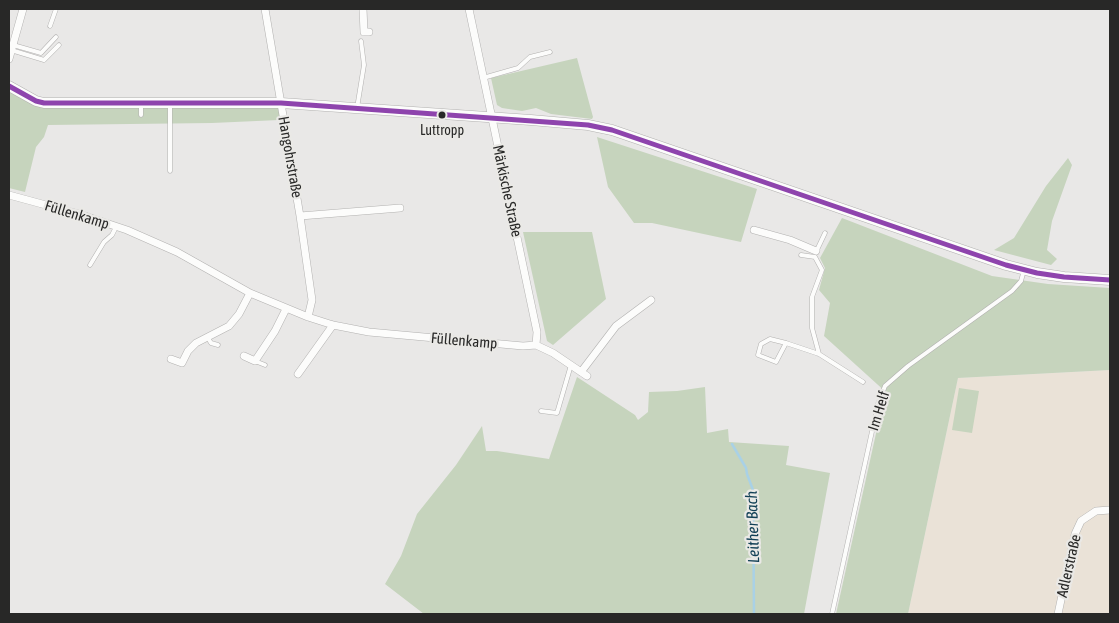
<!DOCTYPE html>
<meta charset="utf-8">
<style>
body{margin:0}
#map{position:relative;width:1119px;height:623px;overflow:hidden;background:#e9e8e7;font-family:"Asap Condensed",sans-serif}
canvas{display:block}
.frame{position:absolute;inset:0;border:10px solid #282827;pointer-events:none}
</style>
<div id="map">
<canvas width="1119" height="623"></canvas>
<div class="frame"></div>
</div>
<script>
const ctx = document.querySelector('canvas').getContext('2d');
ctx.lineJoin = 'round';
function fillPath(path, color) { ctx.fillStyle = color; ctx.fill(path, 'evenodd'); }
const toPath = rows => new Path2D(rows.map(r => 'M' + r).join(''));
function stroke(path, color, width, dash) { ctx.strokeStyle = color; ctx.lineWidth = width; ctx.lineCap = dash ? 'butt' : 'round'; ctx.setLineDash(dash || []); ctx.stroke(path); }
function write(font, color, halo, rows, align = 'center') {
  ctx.font = font + ' "Asap Condensed",sans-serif'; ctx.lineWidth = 4.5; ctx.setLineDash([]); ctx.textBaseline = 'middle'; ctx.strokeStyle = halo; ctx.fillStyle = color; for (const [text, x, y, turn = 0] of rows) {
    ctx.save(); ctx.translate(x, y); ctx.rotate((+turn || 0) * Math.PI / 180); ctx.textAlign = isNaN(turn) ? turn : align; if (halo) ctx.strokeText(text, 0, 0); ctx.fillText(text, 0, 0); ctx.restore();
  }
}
fillPath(toPath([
 [1110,370,1110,614,908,614,958,378]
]), '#eae2d7');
fillPath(toPath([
 [577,58,593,117,592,119,551,114,536,108,522,111,502,108,497,105,491,78],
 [9,89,26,99,280,104,279,120,212,123,48,125,44,137,36,147,25,192,9,188],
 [597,137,757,189,741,242,652,223,634,223,608,187],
 [1068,158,1072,165,1052,221,1047,250,1057,259,1051,265,994,250,1014,238,1046,186],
 [842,218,992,276,1048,284,1110,288,1110,370,958,378,908,614,836,614,879,420,888,394,824,336,830,303,819,290,825,268,820,258],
 [523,232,592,232,606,299,553,345,547,341],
 [577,377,635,415,638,420,648,412,649,392,677,391,705,387,707,433,728,429,729,442,789,446,786,465,830,473,804,614,424,614,385,584,401,556,417,514,456,465,482,426,486,451,497,451,549,459],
 [959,388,979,391,972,433,952,430]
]), '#c6d4bd');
stroke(toPath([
 [732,444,746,468,747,474,753,490,754,614]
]), '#a9d1e6', 2.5);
const service = toPath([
 [50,26,56,9],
 [13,45,41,53,56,37],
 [11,50,44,60,59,45],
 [483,78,518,68,530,57,550,52],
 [141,103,141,115],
 [357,108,364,65,361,41],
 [170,171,170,105],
 [816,252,825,233],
 [801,255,815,257,822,270,812,297,812,328,819,354],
 [90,265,104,242,112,235,116,227],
 [208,338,211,343,218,345],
 [786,343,770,339,761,344,758,355,776,362,786,343,819,354,863,382],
 [255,361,265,365],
 [541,411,557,413,571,365],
 [832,614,878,404,885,386,908,366,1012,291,1021,281,1024,270]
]);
const minor = toPath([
 [265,9,300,216,312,300,308,317],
 [363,9,364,32,369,32],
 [469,9,537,332,536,345],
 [9,59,23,9],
 [9,195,79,214,127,230,177,252,250,293,308,317,333,325,369,332,523,346,536,345,553,353,587,376],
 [300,216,400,208],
 [754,230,790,240,816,251],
 [244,356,255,361,275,331,286,309],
 [171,359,182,363,188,351,196,343,229,326,239,314,250,293],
 [581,372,616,326,651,300],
 [298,374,333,325],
 [1058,614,1075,534,1081,521,1096,511,1110,510]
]);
const secondary = toPath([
 [9,86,36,101,44,103,281,103,531,120,588,125,612,130,1006,265,1037,273,1064,277,1110,280]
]);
stroke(service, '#b2b1b0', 5);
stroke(minor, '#b2b1b0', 8);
stroke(secondary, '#b2b1b0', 11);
stroke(service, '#fcfcfb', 4);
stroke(minor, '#fcfcfb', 7);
stroke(secondary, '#fcfcfb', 10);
stroke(toPath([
 [9,86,36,101,44,103,281,103,588,125,612,130,1006,265,1037,273,1064,277,1110,280]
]), '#8e44ad', 5);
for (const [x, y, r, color] of [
 [442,115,4.5,"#282827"]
]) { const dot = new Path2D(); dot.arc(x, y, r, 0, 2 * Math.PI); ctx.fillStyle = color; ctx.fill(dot); stroke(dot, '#eae9e6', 2); }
write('14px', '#282827', '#eae9e6', [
 ["Luttropp",442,131]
]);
write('15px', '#282827', '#eae9e6', [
 ["Hangohrstraße",290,157,80],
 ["Märkische Straße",507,191,78],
 ["Füllenkamp",77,215,17],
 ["Füllenkamp",464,341,5],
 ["Im Helf",879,411,-73],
 ["Adlerstraße",1069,566,-77]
]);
write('italic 16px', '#124056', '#eae9e6', [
 ["Leither Bach",753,527,-92]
]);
</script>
